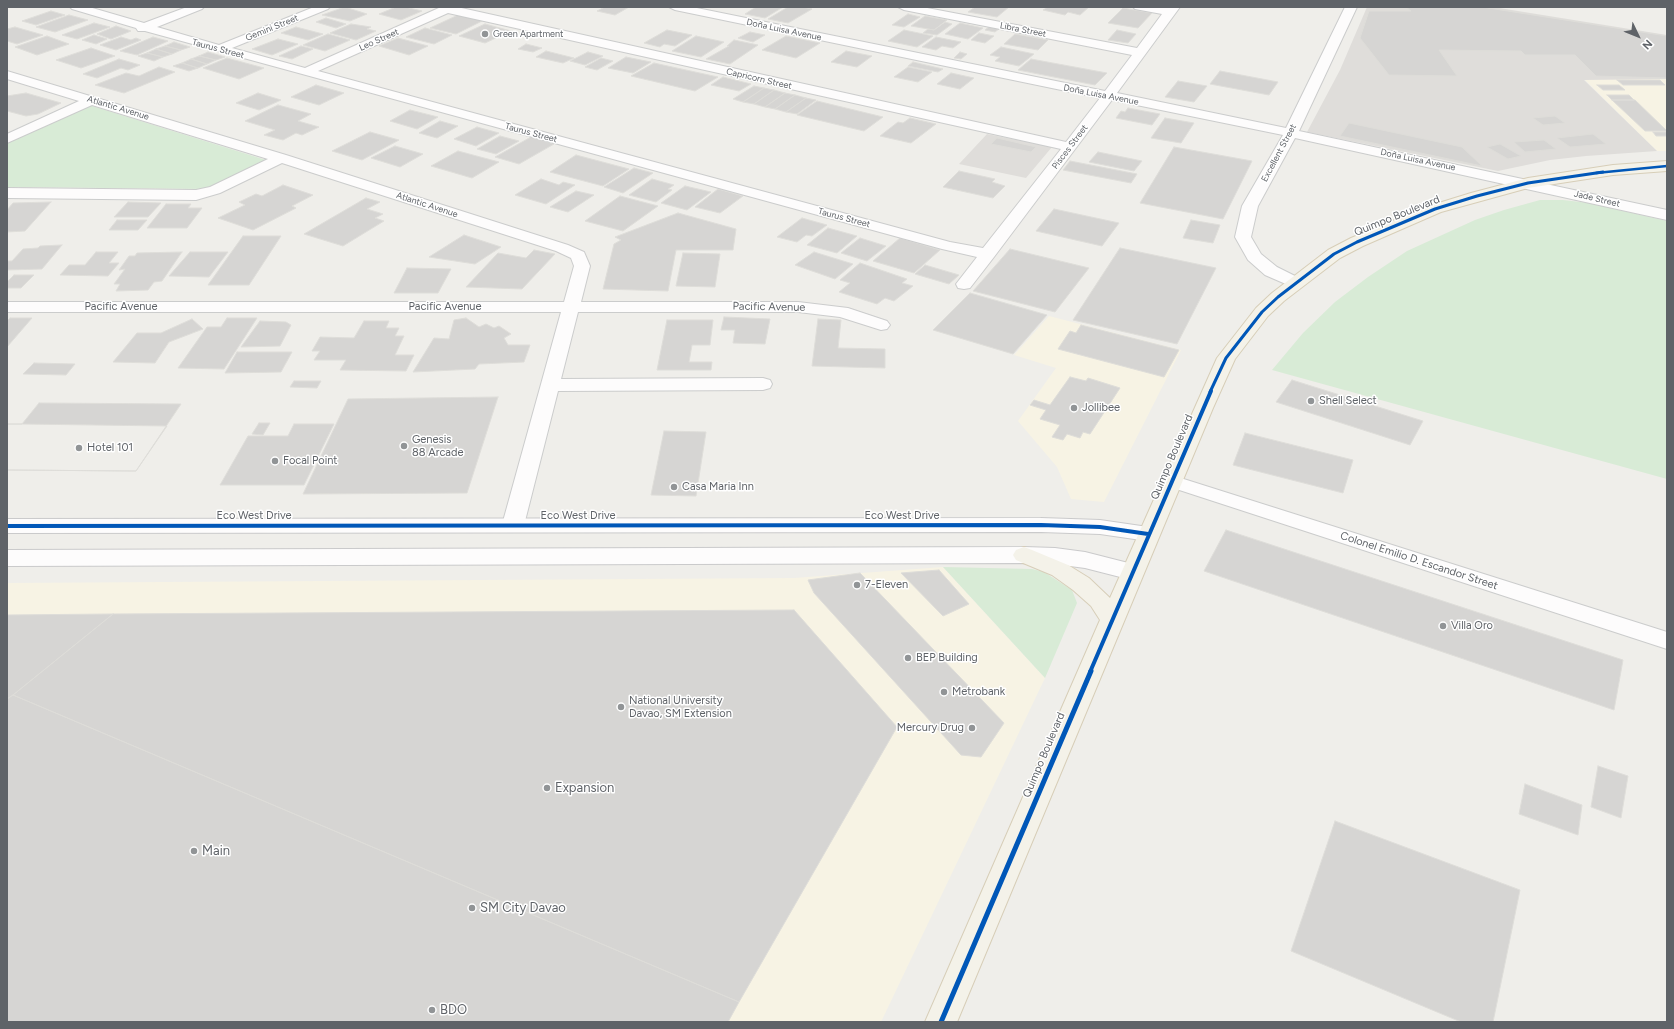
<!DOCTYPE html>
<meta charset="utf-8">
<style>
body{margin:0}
#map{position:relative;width:1674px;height:1029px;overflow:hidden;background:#efeeea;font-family:Figtree,sans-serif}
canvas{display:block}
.frame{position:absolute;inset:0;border:8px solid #5f6368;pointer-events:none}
.north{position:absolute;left:1618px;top:16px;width:40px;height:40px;-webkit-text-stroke:3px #fff;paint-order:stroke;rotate:133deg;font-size:11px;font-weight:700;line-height:16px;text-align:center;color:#5f6368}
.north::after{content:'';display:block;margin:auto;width:14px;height:18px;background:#5f6368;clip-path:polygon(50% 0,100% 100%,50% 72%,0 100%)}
</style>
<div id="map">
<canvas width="1674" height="1029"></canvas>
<div class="frame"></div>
<div class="north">N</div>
</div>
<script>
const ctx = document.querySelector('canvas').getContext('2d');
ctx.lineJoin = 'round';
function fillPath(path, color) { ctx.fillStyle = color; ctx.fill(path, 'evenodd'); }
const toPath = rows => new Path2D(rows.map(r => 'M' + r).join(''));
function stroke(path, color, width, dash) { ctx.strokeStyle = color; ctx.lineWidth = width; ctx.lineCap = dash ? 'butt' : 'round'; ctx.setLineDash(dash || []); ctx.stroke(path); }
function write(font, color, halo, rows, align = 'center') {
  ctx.font = font + ' Figtree,sans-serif'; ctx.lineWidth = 3; ctx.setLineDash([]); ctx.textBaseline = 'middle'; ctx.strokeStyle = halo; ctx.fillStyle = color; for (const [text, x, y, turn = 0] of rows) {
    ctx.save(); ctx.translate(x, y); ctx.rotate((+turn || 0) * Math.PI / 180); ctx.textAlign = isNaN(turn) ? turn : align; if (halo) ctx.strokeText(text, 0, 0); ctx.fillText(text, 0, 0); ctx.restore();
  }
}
fillPath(toPath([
 [1584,79,1667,79,1667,151,1657,151],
 [1049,316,1181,350,1104,502,1071,499,1057,467,1018,421,1056,368,1014,355],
 [943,567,1045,678,881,1022,7,1022,7,583,794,578]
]), '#f7f3e4');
fillPath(toPath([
 [1367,7,1493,7,1667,35,1667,79,1584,80,1657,151,1586,156,1550,160,1498,171,1307,132,1340,70],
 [987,134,1052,147,1026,178,959,164]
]), '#dfddda');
fillPath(toPath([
 [89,105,266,160,206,189,7,187,7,143],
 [1540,200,1563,200,1589,203,1667,221,1667,479,1272,370,1303,333,1335,302,1368,277,1407,251,1475,220,1504,210],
 [943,567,1032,569,1044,572,1072,590,1077,603,1045,678]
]), '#d8ebd6');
const building = toPath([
 [396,7,405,7,422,11,401,20,379,14,396,7],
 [605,7,629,7,615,15,597,11,605,7],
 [756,7,783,7,765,18,745,14,756,7],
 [788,7,802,7,812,9,788,23,768,19,788,7],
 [975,7,1009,7,997,17,968,12,975,7],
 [1048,7,1089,7,1080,15,1068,12,1065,15,1043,10,1048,7],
 [1406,7,1482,7,1667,36,1667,78,1596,76,1575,55,1525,55,1521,51,1439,50,1457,76,1389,75,1360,38,1369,11,1411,11,1406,7],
 [342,8,348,8,367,14,350,21,322,15,342,8],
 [1123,8,1152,13,1138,28,1108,23,1123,8],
 [51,11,65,15,36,25,22,21,51,11],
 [908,14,920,17,904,27,892,25,908,14],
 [69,15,88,20,55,32,36,27,69,15],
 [458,15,484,20,456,34,430,28,458,15],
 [925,16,947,20,934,30,911,26,925,16],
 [326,18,346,24,336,28,316,22,326,18],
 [945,22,952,24,937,35,923,33,928,29,934,30,945,22],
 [94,23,110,27,77,39,62,35,94,23],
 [960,23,983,28,968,39,945,34,960,23],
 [351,24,371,27,367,29,376,31,356,40,330,33,351,24],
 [485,24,511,31,485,43,459,36,485,24],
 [116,26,131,31,111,39,97,34,116,26],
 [990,26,1000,28,995,32,985,30,990,26],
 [15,27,43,35,17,44,7,41,7,29,15,27],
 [296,27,323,34,308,40,281,33,296,27],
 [425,28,452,35,434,44,406,37,425,28],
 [667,30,692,35,675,46,664,44,660,47,644,43,667,30],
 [904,30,933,36,917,47,888,41,904,30],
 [1117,30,1136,34,1128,43,1108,40,1117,30],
 [750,32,765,35,753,42,738,38,750,32],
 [979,33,994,36,985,43,971,40,979,33],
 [328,34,350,40,325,51,303,45,328,34],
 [1015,34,1048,40,1038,50,1004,44,1015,34],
 [94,35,107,39,96,44,82,40,94,35],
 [47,36,69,44,37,55,15,47,47,36],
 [696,36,724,42,701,57,672,51,696,36],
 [786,36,820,43,796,58,762,50,786,36],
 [121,37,131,40,136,38,141,40,116,50,100,45,121,37],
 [153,37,168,41,137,55,120,51,153,37],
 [936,37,961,42,953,48,942,46,936,50,922,47,936,37],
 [398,38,428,46,409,55,379,46,398,38],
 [278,39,298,44,272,55,252,49,278,39],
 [734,40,758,45,730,64,706,59,729,46,727,46,734,40],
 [174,42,190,47,181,50,165,46,174,42],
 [526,44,542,48,533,52,518,49,526,44],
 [165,46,181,50,172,54,156,49,165,46],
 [301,46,313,49,292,59,279,56,301,46],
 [1001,47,1034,54,1019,66,995,61,1000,57,990,55,1001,47],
 [91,48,115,56,81,68,56,60,91,48],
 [156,49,172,54,163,57,147,53,156,49],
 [546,51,574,58,563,63,536,57,546,51],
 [846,51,872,56,857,67,831,62,846,51],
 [208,52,225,57,216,60,199,56,208,52],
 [588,52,603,56,585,65,570,61,588,52],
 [960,52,967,54,961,59,954,58,960,52],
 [147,53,163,57,154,61,138,56,147,53],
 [199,56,216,60,207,64,191,59,199,56],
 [626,57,651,62,633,73,608,68,626,57],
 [227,58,264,68,239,79,203,68,227,58],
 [601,58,613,61,597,70,585,67,601,58],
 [119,59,140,65,128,70,121,68,97,78,83,74,119,59],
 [191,59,207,64,198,68,182,63,191,59],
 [1031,59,1107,73,1095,85,1018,70,1031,59],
 [913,62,943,69,938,72,908,66,913,62],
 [182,63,198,68,189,71,173,66,182,63],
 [654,63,718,77,695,91,631,76,654,63],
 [159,67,175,72,124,93,95,85,126,73,139,76,159,67],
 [908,67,932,72,918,82,894,77,908,67],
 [1220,71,1278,82,1269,95,1210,84,1220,71],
 [951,73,974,78,960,89,937,84,951,73],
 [723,77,751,84,739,91,711,85,723,77],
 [1617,80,1660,80,1665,85,1623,85,1617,80],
 [1178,81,1207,86,1194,102,1165,97,1178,81],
 [316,85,344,93,319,105,291,97,316,85],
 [1597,85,1619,85,1625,90,1603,90,1597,85],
 [754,86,764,88,743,102,733,99,754,86],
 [764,88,774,90,754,104,743,102,764,88],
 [774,90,785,93,765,107,754,104,774,90],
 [26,93,61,103,38,114,26,116,7,111,7,96,26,93],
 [258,93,281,100,259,110,236,103,258,93],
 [785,93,795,95,775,109,765,107,785,93],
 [795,95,806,98,786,112,775,109,795,95],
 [1607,95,1629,95,1634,100,1612,100,1607,95],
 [806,98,816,100,797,114,786,112,806,98],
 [1612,100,1635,100,1667,131,1645,131,1612,100],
 [817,101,883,117,864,131,797,115,817,101],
 [278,105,311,114,298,121,319,127,302,135,296,133,283,140,264,135,275,130,245,121,278,105],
 [1128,108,1160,114,1152,125,1116,118,1121,111,1125,112,1128,108],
 [410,110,438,117,417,129,390,121,410,110],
 [1555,116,1565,123,1543,125,1533,118,1555,116],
 [910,118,936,124,911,143,880,136,898,122,903,123,910,118],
 [1165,118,1194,123,1181,143,1151,138,1165,118],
 [440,121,458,126,437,138,419,133,440,121],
 [1349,123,1462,147,1482,166,1340,136,1349,123],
 [477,127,499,133,476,146,454,139,477,127],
 [370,132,399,140,362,160,332,151,370,132],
 [1653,132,1667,132,1667,136,1656,136,1653,132],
 [1593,134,1606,144,1570,147,1557,138,1593,134],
 [500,136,519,141,496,154,477,149,500,136],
 [531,137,554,144,519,164,495,157,531,137],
 [997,138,1036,147,1031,152,991,144,997,138],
 [1544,140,1556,149,1525,152,1514,142,1544,140],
 [1500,144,1521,156,1508,159,1487,147,1500,144],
 [395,146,423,154,400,167,371,158,395,146],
 [1174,147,1252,161,1223,219,1140,203,1174,147],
 [458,151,499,162,472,178,431,166,458,151],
 [1098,152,1142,161,1134,171,1089,162,1098,152],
 [576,155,629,169,603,186,550,172,576,155],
 [1070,161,1137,174,1131,183,1063,170,1070,161],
 [634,168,653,173,623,193,604,187,634,168],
 [959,171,995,179,992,182,1005,186,993,198,943,187,959,171],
 [541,179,559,185,563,182,575,185,546,204,515,195,541,179],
 [652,179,674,185,668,189,672,190,656,202,629,195,652,179],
 [283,185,313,195,292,206,296,208,253,230,218,218,245,205,239,202,256,194,262,196,283,185],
 [685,186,711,192,687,210,661,203,685,186],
 [718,189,743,196,720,213,695,207,718,189],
 [576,191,594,195,568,212,550,207,576,191],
 [620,196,658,206,623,231,585,221,620,196],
 [366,198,380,202,367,209,383,214,375,218,384,221,343,246,304,234,366,198],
 [51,202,25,231,7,232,7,210,13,203,51,202],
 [128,202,161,203,148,217,114,217,128,202],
 [166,204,191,204,188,208,202,208,187,228,147,228,166,204],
 [1054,209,1119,223,1102,246,1036,231,1054,209],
 [678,213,736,229,733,250,676,250,668,291,603,289,614,244,621,240,615,237,678,213],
 [802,218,827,225,812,236,806,235,797,242,777,237,802,218],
 [117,220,147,220,138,230,109,230,117,220],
 [1191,220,1220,225,1213,243,1183,238,1191,220],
 [828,228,857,236,837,253,807,245,828,228],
 [464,235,501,247,475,264,429,257,464,235],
 [243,236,281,236,249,285,208,285,243,236],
 [860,238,886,246,867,261,841,253,860,238],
 [900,238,940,250,914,273,873,261,900,238],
 [62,245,42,269,7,270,7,261,12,261,23,249,38,248,40,246,62,245],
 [1120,248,1216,268,1177,344,1073,320,1120,248],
 [1010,249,1089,268,1055,312,973,291,1010,249],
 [534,250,555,254,522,289,466,287,498,253,526,258,534,250],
 [96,252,118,252,109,263,119,263,108,276,60,275,69,265,85,265,96,252],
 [182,252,162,281,154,282,148,290,116,291,120,284,114,284,125,269,119,270,129,256,135,256,137,253,182,252],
 [190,252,228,252,209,277,169,276,190,252],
 [814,252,853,264,835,279,795,265,814,252],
 [683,253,720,254,715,287,676,286,683,253],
 [860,263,907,279,902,283,913,286,894,301,885,298,877,304,839,292,850,283,840,280,860,263],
 [925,265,959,275,949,284,915,274,925,265],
 [407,268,451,269,438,293,394,293,407,268],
 [14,275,34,275,21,288,7,288,7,282,14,275],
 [970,293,1047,315,1013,354,933,330,970,293],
 [724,317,770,319,765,344,733,343,735,330,721,330,724,317],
 [10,318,32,318,7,347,7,321,10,318],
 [227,318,257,318,224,369,178,368,207,327,221,327,227,318],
 [466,318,479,327,486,324,494,328,499,326,511,334,504,338,508,345,530,345,524,362,479,364,475,369,413,372,434,338,449,339,454,320,466,318],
 [192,319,203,329,169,342,155,363,113,362,137,333,161,333,192,319],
 [818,319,841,320,838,348,885,349,885,368,812,366,818,319],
 [667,320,713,320,710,345,692,345,689,362,712,362,711,370,657,370,667,320],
 [260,321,286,322,291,325,280,346,241,347,260,321],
 [364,321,389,321,386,328,399,328,395,336,404,336,395,355,414,355,406,371,340,370,346,360,314,360,320,351,312,351,320,337,354,338,364,321],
 [1081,325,1179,350,1164,377,1058,349,1070,331,1076,333,1081,325],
 [237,352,292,352,281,372,225,373,237,352],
 [34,363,75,364,66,375,23,374,34,363],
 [1070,377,1086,381,1088,378,1120,388,1090,434,1083,432,1080,438,1067,434,1063,440,1052,437,1060,425,1040,419,1046,410,1030,405,1034,400,1050,405,1070,377],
 [1292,380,1423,421,1410,445,1276,402,1292,380],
 [294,381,321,381,317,388,290,387,294,381],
 [498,397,467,493,303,494,348,399,498,397],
 [39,403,181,404,136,471,7,470,7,424,22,424,39,403],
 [259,423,270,423,263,435,252,434,259,423],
 [7,424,22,424,167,426,136,471,7,470,7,424],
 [294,424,334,424,304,485,220,485,248,436,288,436,294,424],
 [664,431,706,432,696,496,651,495,664,431],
 [1245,433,1353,460,1343,493,1233,465,1245,433],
 [1226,530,1623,660,1614,710,1204,571,1226,530],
 [939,570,969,604,943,616,901,573,939,570],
 [860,573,1004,723,981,757,961,755,814,593,808,580,860,573],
 [794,610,897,727,739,1002,13,695,113,614,794,610],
 [113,614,13,695,7,699,7,615,113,614],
 [13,695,739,1002,728,1022,7,1022,7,699,13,695],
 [1598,766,1628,776,1621,818,1591,807,1598,766],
 [1525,784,1582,805,1578,835,1519,814,1525,784],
 [1335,821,1520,890,1493,1022,1461,1022,1291,951,1335,821]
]);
fillPath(building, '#d6d5d3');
stroke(building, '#deddd9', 1);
const street = toPath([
 [70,7,89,7,144,23,187,7,204,7,202,9,157,27,219,45,314,7,330,7,328,9,232,48,305,68,441,7,457,7,1066,142,1100,98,675,10,669,7,692,7,1105,91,1132,55,904,10,898,7,922,7,1137,48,1162,14,1135,9,1133,7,1180,7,1117,93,1286,128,1345,7,1357,7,1299,131,1667,210,1667,220,1295,138,1258,206,1251,237,1261,254,1277,267,1301,279,1303,283,1301,287,1295,288,1265,275,1248,260,1235,237,1242,206,1283,135,1112,100,994,257,970,288,964,289,958,288,956,284,977,257,942,249,145,31,138,31,136,28,72,9,70,7],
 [448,13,1061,149,983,248,950,242,318,71,448,13],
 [7,71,286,155,568,245,584,252,590,266,581,302,798,302,848,308,887,321,890,325,887,329,881,330,840,317,798,312,578,312,561,379,763,378,770,380,772,384,770,388,763,390,558,391,524,525,520,530,513,532,506,530,502,525,561,312,7,312,7,302,564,302,574,266,571,258,556,251,282,163,220,193,196,200,7,198,7,188,196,190,210,187,268,159,92,105,7,143,7,134,79,101,7,79,7,71],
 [1171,475,1667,632,1667,649,1164,485,1161,481,1164,477,1171,475]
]);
const secondary = toPath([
 [1041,518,1100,520,1148,527,1156,529,1159,534,1156,539,1148,541,1100,534,1041,532,7,533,7,519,1041,518],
 [1024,547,1055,548,1085,552,1140,566,1144,572,1140,578,1132,580,1085,568,1055,564,1024,563,7,566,7,550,1024,547]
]);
const primary = toPath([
 [1667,161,1667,171,1613,175,1528,188,1441,212,1363,246,1340,258,1284,301,1268,316,1235,359,1213,408,957,1022,925,1022,1100,620,1091,606,1073,590,1052,575,1016,560,1013,555,1016,550,1024,547,1032,550,1068,565,1089,578,1110,598,1217,358,1256,308,1272,293,1328,250,1351,238,1429,206,1471,193,1528,178,1613,165,1667,161]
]);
stroke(street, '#cbcccc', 2);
stroke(secondary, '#cacacb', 2);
stroke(primary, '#d7ceb8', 2);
fillPath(street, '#fdfcfc');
fillPath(secondary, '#fdfcfc');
fillPath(primary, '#f4f2e9');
stroke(toPath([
 [1596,173,1667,166]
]), '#0057b8', 2.5);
stroke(toPath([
 [1210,392,1226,358,1262,312,1278,297,1334,254,1357,242,1435,209,1477,196,1528,183,1603,172]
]), '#0057b8', 3);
stroke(toPath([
 [7,526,1041,525,1100,527,1148,534],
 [1090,672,1211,391]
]), '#0057b8', 4);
stroke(toPath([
 [941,1022,1091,671]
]), '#0057b8', 5);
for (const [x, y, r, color] of [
 [485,34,4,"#919496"],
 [1311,401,4,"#919496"],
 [1074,408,4,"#919496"],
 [404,446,4,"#919496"],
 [79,448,4,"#919496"],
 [275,461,4,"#919496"],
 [674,487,4,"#919496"],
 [857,585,4,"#919496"],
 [1443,626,4,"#919496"],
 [908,658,4,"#919496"],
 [944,692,4,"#919496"],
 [621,707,4,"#919496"],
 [972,728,4,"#919496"],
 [547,788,4,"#919496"],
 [194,851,4,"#919496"],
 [472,908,4,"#919496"],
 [432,1010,4,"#919496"]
]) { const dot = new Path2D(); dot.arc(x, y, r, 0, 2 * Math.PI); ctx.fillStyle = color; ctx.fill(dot); stroke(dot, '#fff', 1.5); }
write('9px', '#5f6368', '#fff', [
 ["Gemini Street",272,28,-22],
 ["Doña Luisa Avenue",784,30,12],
 ["Libra Street",1023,30,11],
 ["Leo Street",379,40,-24],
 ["Taurus Street",218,49,15],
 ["Capricorn Street",759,79,13],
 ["Doña Luisa Avenue",1101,95,11],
 ["Atlantic Avenue",118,108,17],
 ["Taurus Street",531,133,15],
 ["Pisces Street",1070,147,-53],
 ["Excellent Street",1279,153,-62],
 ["Doña Luisa Avenue",1418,160,12],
 ["Jade Street",1597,199,13],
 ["Atlantic Avenue",427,205,18],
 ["Taurus Street",844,218,15]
]);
write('9px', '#5f6368', '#fff', [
 ["Green Apartment",493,34]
], 'left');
write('11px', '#5f6368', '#fff', [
 ["Quimpo Boulevard",1397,216,-22],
 ["Pacific Avenue",121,307],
 ["Pacific Avenue",445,307],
 ["Pacific Avenue",769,307,1],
 ["Quimpo Boulevard",1172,457,-67],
 ["Eco West Drive",254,516],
 ["Eco West Drive",578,516],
 ["Eco West Drive",902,516],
 ["Colonel Emilio D. Escandor Street",1419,561,18],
 ["Quimpo Boulevard",1044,755,-67]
]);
write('11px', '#5f6368', '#fff', [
 ["Shell Select",1319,401],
 ["Jollibee",1082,408],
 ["Genesis",412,440],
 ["88 Arcade",412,453],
 ["Hotel 101",87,448],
 ["Focal Point",283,461],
 ["Casa Maria Inn",682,487],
 ["7-Eleven",865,585],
 ["Villa Oro",1451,626],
 ["BEP Building",916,658],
 ["Metrobank",952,692],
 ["National University",629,701],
 ["Davao, SM Extension",629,714],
 ["Mercury Drug",964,728,"right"]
], 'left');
write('13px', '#5f6368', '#fff', [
 ["Expansion",555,788],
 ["Main",202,851],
 ["SM City Davao",480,908],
 ["BDO",440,1010]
], 'left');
</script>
